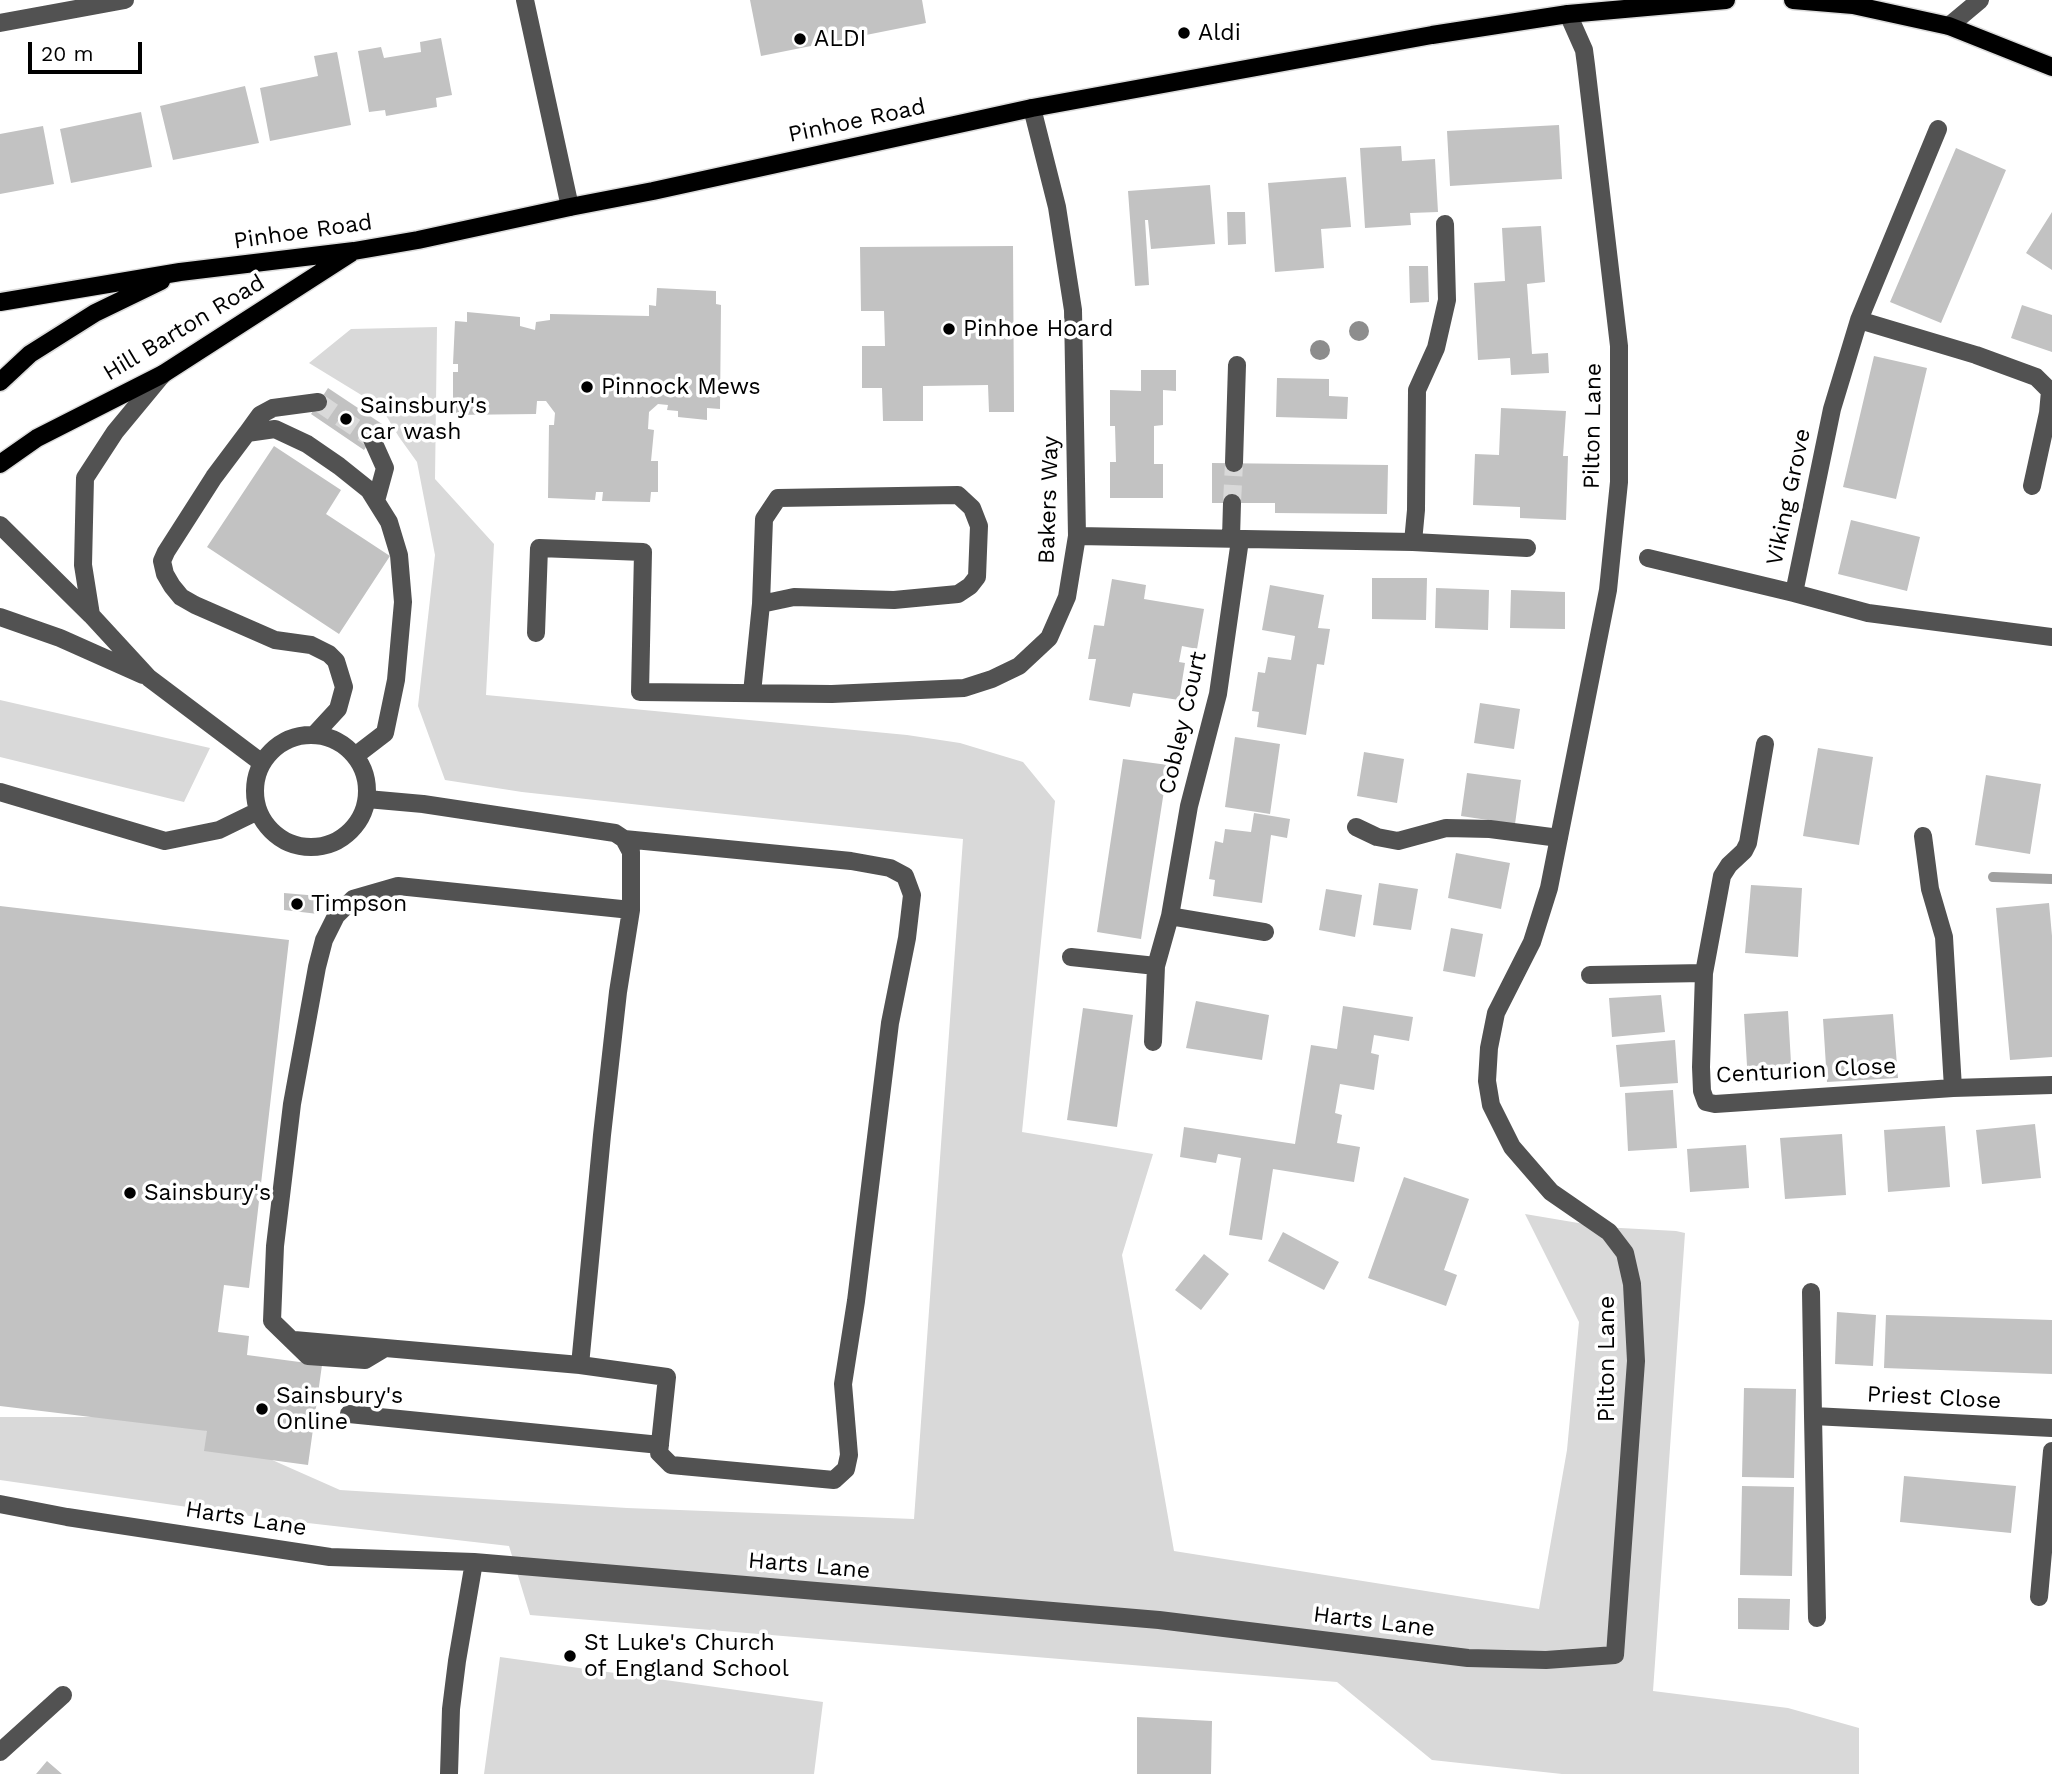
<!DOCTYPE html>
<style>
body{margin:0}
#map{position:relative;width:2052px;height:1774px;overflow:hidden;background:#fff;font-family:"Work Sans",sans-serif}
canvas{display:block}
.scale{position:absolute;left:28px;top:42px;width:114px;height:32px;box-sizing:border-box;border:4px solid #000;border-top:0;padding-left:9px;font-size:21px;line-height:24px;white-space:nowrap;color:#000;-webkit-text-stroke:5px #fff;paint-order:stroke}
</style>
<div id="map">
<canvas width="2052" height="1774"></canvas>
<div class="scale">20 m</div>
</div>
<script>
const ctx = document.querySelector('canvas').getContext('2d');
ctx.lineJoin = 'round';
function fillPath(path, color) { ctx.fillStyle = color; ctx.fill(path, 'evenodd'); }
const toPath = rows => new Path2D(rows.map(r => 'M' + r).join(''));
function stroke(path, color, width, dash) { ctx.strokeStyle = color; ctx.lineWidth = width; ctx.lineCap = dash ? 'butt' : 'round'; ctx.setLineDash(dash || []); ctx.stroke(path); }
function write(font, color, halo, rows, align = 'center') {
  ctx.font = font + ' "Work Sans",sans-serif'; ctx.lineWidth = 7; ctx.setLineDash([]); ctx.textBaseline = 'middle'; ctx.strokeStyle = halo; ctx.fillStyle = color; for (const [text, x, y, turn = 0] of rows) {
    ctx.save(); ctx.translate(x, y); ctx.rotate((+turn || 0) * Math.PI / 180); ctx.textAlign = isNaN(turn) ? turn : align; if (halo) ctx.strokeText(text, 0, 0); ctx.fillText(text, 0, 0); ctx.restore();
  }
}
fillPath(toPath([
 [437,327,435,479,494,544,486,695,907,735,960,743,1023,762,1055,801,1022,1132,1153,1154,1122,1255,1174,1551,1539,1609,1567,1450,1579,1322,1525,1214,1602,1227,1676,1231,1685,1233,1653,1691,1788,1708,1859,1728,1859,1774,1562,1774,1432,1760,1337,1682,530,1615,509,1546,264,1518,0,1480,0,1417,175,1417,340,1490,627,1508,914,1519,963,839,659,807,522,792,445,780,418,706,435,555,417,462,399,437,381,407,309,363,351,329],
 [0,700,210,748,184,802,0,757],
 [500,1657,823,1702,814,1774,484,1774]
]), '#d9d9d9');
stroke(toPath([
 [1993,877,2052,879]
]), '#a0a0a0', 10);
fillPath(toPath([
 [750,0,922,0,926,23,761,56],
 [441,38,452,95,436,98,437,107,386,116,385,110,369,112,358,51,381,47,384,58,421,52,420,42],
 [337,52,351,125,270,141,260,88,318,76,314,56],
 [245,86,259,143,173,160,160,106],
 [141,112,152,167,71,183,60,129],
 [1559,125,1562,179,1450,186,1447,131],
 [43,126,54,184,0,194,0,134],
 [1401,146,1402,161,1435,159,1438,212,1410,213,1411,225,1365,228,1360,148],
 [1956,148,2006,170,1941,323,1890,302],
 [1346,177,1351,227,1321,229,1324,268,1275,272,1268,183],
 [1210,185,1215,244,1151,249,1148,220,1145,220,1149,285,1135,286,1128,191],
 [1227,212,1245,212,1246,244,1228,245],
 [2052,212,2052,270,2026,253],
 [1541,226,1545,282,1527,284,1532,354,1548,353,1549,373,1511,375,1510,358,1478,360,1474,283,1505,281,1502,228],
 [1013,246,1014,412,989,412,988,385,923,386,923,421,883,421,882,388,862,388,862,346,885,346,884,311,861,311,860,247],
 [1409,266,1428,266,1429,302,1410,303],
 [657,288,716,291,716,304,721,305,720,409,707,408,707,420,678,417,678,411,667,410,668,405,658,404,649,412,648,429,654,430,651,461,658,461,658,492,651,492,650,502,602,501,603,492,596,492,595,500,548,498,549,425,554,425,555,413,546,401,537,401,536,414,453,415,453,372,458,372,458,364,453,364,455,321,467,322,467,312,520,317,520,326,535,330,536,322,550,320,550,314,649,316,649,305,656,306],
 [2022,305,2052,315,2052,352,2011,338],
 [1874,356,1927,368,1896,499,1843,487],
 [1141,370,1176,370,1176,391,1163,390,1163,425,1154,426,1154,464,1163,464,1163,498,1110,498,1110,462,1116,462,1115,426,1110,426,1110,390,1141,391],
 [1277,378,1329,379,1329,396,1348,397,1347,419,1276,417],
 [328,388,382,424,364,450,311,414],
 [1501,408,1566,411,1563,456,1568,456,1566,520,1520,518,1520,507,1473,505,1475,454,1499,455],
 [274,446,341,490,326,514,390,556,339,634,207,547],
 [1212,463,1388,465,1387,514,1275,513,1275,503,1212,503],
 [1851,520,1920,537,1907,591,1838,574],
 [1372,578,1427,578,1426,620,1372,619],
 [1112,579,1146,585,1144,599,1204,609,1197,649,1182,646,1179,662,1185,663,1179,700,1133,693,1130,707,1089,700,1096,659,1088,659,1094,625,1104,626],
 [1270,585,1324,595,1318,628,1330,629,1324,665,1317,664,1306,735,1257,727,1259,712,1252,711,1258,672,1265,673,1268,657,1291,660,1295,636,1262,630],
 [1436,588,1489,590,1488,630,1435,628],
 [1511,590,1565,592,1565,629,1510,628],
 [1480,703,1520,709,1514,749,1474,743],
 [1235,737,1280,744,1270,814,1225,807],
 [1818,748,1873,757,1859,845,1803,836],
 [1364,752,1404,759,1397,803,1357,796],
 [1123,759,1168,765,1141,939,1097,932],
 [1467,773,1521,780,1515,824,1461,816],
 [1986,775,2041,784,2030,854,1975,845],
 [1254,813,1290,819,1287,838,1271,835,1262,903,1213,896,1215,880,1209,879,1215,841,1223,843,1225,829,1251,832],
 [1456,853,1510,863,1501,909,1448,898],
 [1379,883,1418,889,1411,930,1373,925],
 [1751,885,1802,888,1798,957,1745,953],
 [1326,889,1362,895,1355,937,1319,930],
 [284,893,319,896,318,914,284,910],
 [2049,903,2052,936,2052,1057,2010,1060,1996,908],
 [0,906,289,940,249,1288,224,1285,218,1332,249,1336,247,1355,322,1365,308,1465,204,1451,207,1431,0,1406],
 [1451,928,1483,934,1475,977,1443,971],
 [1661,995,1665,1032,1612,1037,1609,998],
 [1196,1001,1269,1015,1262,1060,1186,1048],
 [1343,1006,1413,1017,1409,1041,1374,1035,1371,1053,1379,1055,1374,1090,1340,1084,1335,1113,1342,1115,1337,1143,1360,1147,1354,1182,1273,1169,1262,1240,1229,1235,1241,1158,1218,1154,1216,1163,1180,1157,1184,1127,1295,1144,1311,1045,1337,1049],
 [1083,1008,1133,1015,1117,1127,1067,1120],
 [1788,1011,1792,1080,1748,1083,1744,1014],
 [1893,1014,1898,1078,1827,1082,1823,1019],
 [1675,1040,1678,1083,1620,1087,1616,1045],
 [1673,1090,1677,1148,1628,1151,1625,1093],
 [2035,1124,2041,1178,1982,1184,1976,1130],
 [1945,1126,1950,1187,1888,1192,1884,1130],
 [1842,1134,1846,1195,1785,1199,1780,1138],
 [1746,1145,1749,1188,1690,1192,1687,1149],
 [1404,1177,1469,1199,1444,1270,1457,1275,1446,1306,1368,1278],
 [1283,1232,1339,1262,1324,1290,1268,1261],
 [1204,1254,1229,1274,1201,1310,1175,1290],
 [1837,1312,1876,1315,1873,1366,1835,1364],
 [1886,1315,2052,1320,2052,1374,1884,1368],
 [1744,1388,1796,1389,1794,1478,1742,1477],
 [1904,1476,2016,1486,2011,1533,1900,1522],
 [1742,1486,1794,1487,1792,1576,1740,1575],
 [1738,1598,1790,1599,1789,1630,1738,1629],
 [1137,1717,1212,1721,1211,1774,1137,1774],
 [47,1761,62,1774,36,1774]
]), '#c2c2c2');
stroke(toPath([
 [318,402,372,439],
 [1232,503,1234,463]
]), '#d9d9d9', 18, [18, 9]);
const major = toPath([
 [1793,0,1853,5,1949,26,2052,67],
 [0,302,180,272,354,251,418,240,570,207,653,191,1032,108,1432,35,1568,14,1726,0],
 [0,382,30,354,95,313,161,281],
 [0,464,37,438,163,374,351,253]
]);
stroke(major, '#dbdbdb', 21);
stroke(toPath([
 [525,0,570,207],
 [0,23,125,0],
 [1949,26,1980,0],
 [1938,129,1859,320,1832,409,1794,593,1868,613,2052,637],
 [1859,320,1976,355,2036,377,2050,391,2048,413,2032,486],
 [247,433,260,415,273,408,318,402],
 [372,439,385,468,376,501],
 [1234,463,1237,365],
 [0,525,91,615,149,678,262,763],
 [1077,536,1413,542,1416,510,1417,390,1436,348,1447,300,1445,224],
 [1231,538,1232,503],
 [1413,542,1527,548],
 [1648,558,1794,593],
 [91,615,83,565,85,478,115,432,163,374],
 [0,617,60,638,143,675],
 [536,633,539,548,643,552,640,692,832,694,964,688,992,679,1019,666,1049,638,1067,597,1077,536,1073,310,1057,207,1032,108],
 [752,693,761,604,764,519,778,498,958,495,972,508,979,526,977,577,970,586,958,594,894,600,794,597,761,604],
 [314,735,338,709,344,687,336,661,329,654,311,645,275,640,195,605,181,597,172,586,165,574,162,561,166,552,214,477,247,433,275,429,307,444,339,466,369,490,389,522,399,555,403,602,396,680,385,733,355,756],
 '255 791a56 56 0 1 1 112 0a56 56 0 1 1-112 0Z',
 [1765,744,1748,843,1744,851,1729,865,1722,876,1704,973,1701,1067,1702,1091,1706,1102,1715,1104,1953,1088,2052,1085],
 [0,792,165,841,219,830,258,811],
 [367,799,423,804,615,833,624,839,631,852,631,910,618,992,602,1135,580,1365],
 [1356,827,1377,837,1398,841,1446,828,1490,829,1559,838],
 [1923,836,1930,889,1944,937,1953,1088],
 [1170,916,1265,932],
 [1071,957,1156,966],
 [1590,975,1704,973],
 [1153,1042,1156,966,1170,916,1189,806,1218,694,1240,540],
 [1811,1292,1813,1416],
 [294,1340,580,1365,667,1377,659,1453,671,1465,834,1480,846,1469,849,1455,843,1384,856,1301,890,1023,907,938,912,895,905,876,890,868,851,861,624,839],
 [385,1348,365,1360,308,1356,272,1321,275,1246,292,1104,317,967,324,940,336,916,353,899,398,886,631,910],
 [349,1414,660,1445],
 [0,1504,67,1517,330,1557,474,1562,1159,1620,1468,1658,1546,1660,1615,1655,1636,1361,1632,1284,1625,1253,1609,1232,1551,1192,1512,1147,1491,1105,1487,1081,1489,1048,1496,1013,1532,942,1549,888,1608,590,1619,482,1619,346,1586,65,1584,50,1568,14],
 [2039,1597,2052,1451],
 [1817,1618,1813,1416,2052,1428],
 [0,1752,63,1695],
 [449,1774,451,1709,457,1661,474,1562]
]), '#525252', 18);
stroke(major, '#000', 18);
ctx.fillStyle = '#8d8d8d';
for (const [x, y] of [
 [1359,331],
 [1320,350]
]) { ctx.beginPath(); ctx.arc(x, y, 10, 0, 2 * Math.PI); ctx.fill(); }
for (const [x, y, r, color] of [
 [1184,33,7,"#000"],
 [800,39,7,"#000"],
 [949,329,7,"#000"],
 [587,387,7,"#000"],
 [346,419,7,"#000"],
 [297,904,7,"#000"],
 [130,1193,7,"#000"],
 [262,1409,7,"#000"],
 [570,1656,7,"#000"]
]) { const dot = new Path2D(); dot.arc(x, y, r, 0, 2 * Math.PI); ctx.fillStyle = color; ctx.fill(dot); stroke(dot, '#fff', 2.5); }
write('23px', '#000', '#fff', [
 ["Aldi",1198,33],
 ["ALDI",814,39],
 ["Pinhoe Hoard",963,329],
 ["Pinnock Mews",601,387],
 ["Sainsbury's",360,406],
 ["car wash",360,432],
 ["Timpson",311,904],
 ["Sainsbury's",144,1193],
 ["Sainsbury's",276,1396],
 ["Online",276,1422],
 ["St Luke's Church",584,1643],
 ["of England School",584,1669]
], 'left');
write('23px', '#000', '#fff', [
 ["Pinhoe Road",857,121,-12],
 ["Pinhoe Road",303,232,-8],
 ["Hill Barton Road",184,328,-31],
 ["Pilton Lane",1593,426,-89],
 ["Viking Grove",1789,497,-78],
 ["Bakers Way",1049,500,-88],
 ["Cobley Court",1183,723,-77],
 ["Centurion Close",1806,1071,-3],
 ["Pilton Lane",1607,1359,-90],
 ["Priest Close",1934,1398,3],
 ["Harts Lane",246,1519,9],
 ["Harts Lane",809,1566,5],
 ["Harts Lane",1374,1622,7]
]);
</script>
